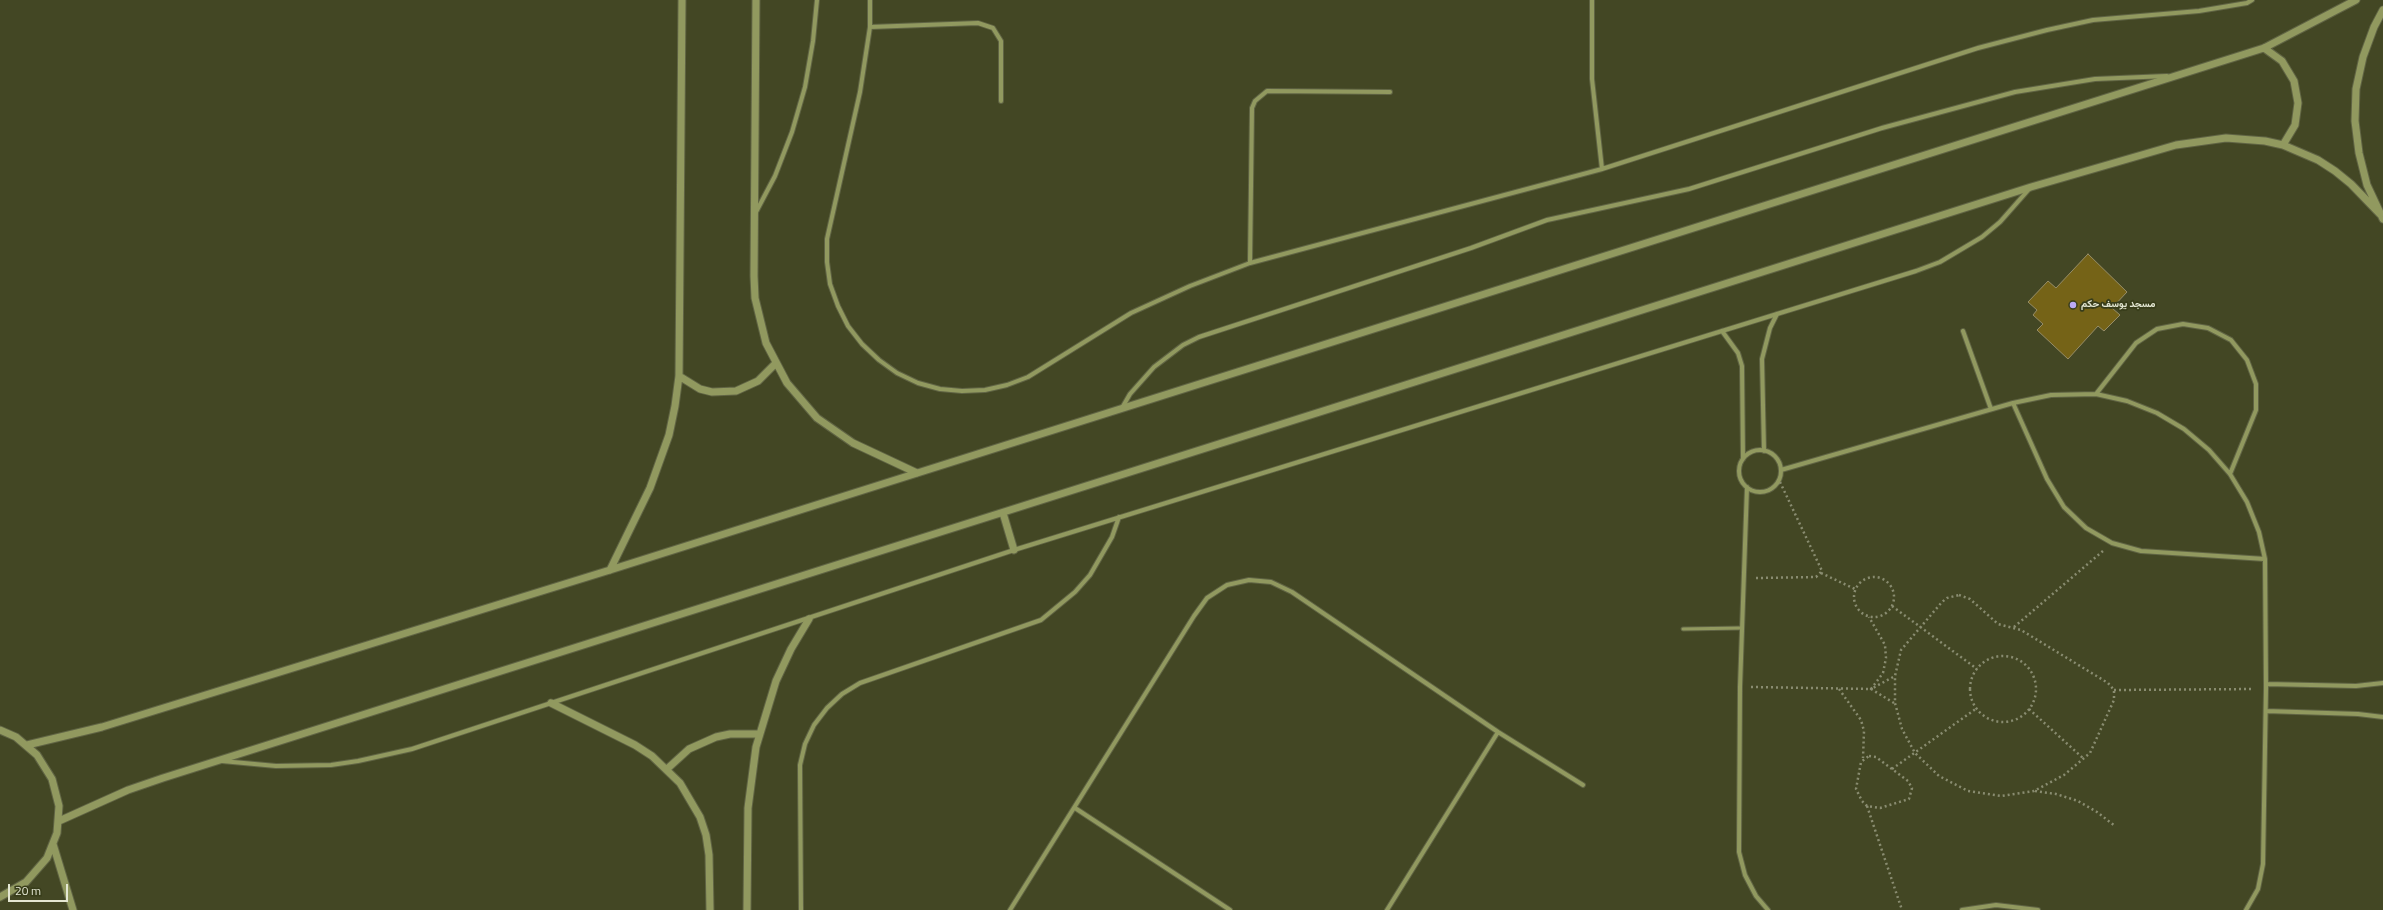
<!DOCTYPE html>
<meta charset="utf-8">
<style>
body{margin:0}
#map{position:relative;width:2383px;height:910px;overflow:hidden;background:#434724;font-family:"Titillium Web",sans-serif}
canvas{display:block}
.scale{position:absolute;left:8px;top:884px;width:60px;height:18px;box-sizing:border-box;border:2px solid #e4e7d3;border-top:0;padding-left:5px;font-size:12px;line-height:14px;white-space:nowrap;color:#e4e7d3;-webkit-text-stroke:3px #383d1a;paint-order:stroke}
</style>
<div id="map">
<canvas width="2383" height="910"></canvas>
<div class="scale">20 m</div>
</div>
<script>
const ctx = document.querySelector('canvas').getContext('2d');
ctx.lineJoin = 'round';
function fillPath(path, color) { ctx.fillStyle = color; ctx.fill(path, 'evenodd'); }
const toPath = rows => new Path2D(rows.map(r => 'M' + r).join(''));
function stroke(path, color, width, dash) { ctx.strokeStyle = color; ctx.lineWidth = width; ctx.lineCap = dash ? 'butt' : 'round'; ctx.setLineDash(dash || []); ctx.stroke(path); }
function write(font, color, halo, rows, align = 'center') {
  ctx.font = font + ' "Titillium Web",Vazirmatn,sans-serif'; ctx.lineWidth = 3.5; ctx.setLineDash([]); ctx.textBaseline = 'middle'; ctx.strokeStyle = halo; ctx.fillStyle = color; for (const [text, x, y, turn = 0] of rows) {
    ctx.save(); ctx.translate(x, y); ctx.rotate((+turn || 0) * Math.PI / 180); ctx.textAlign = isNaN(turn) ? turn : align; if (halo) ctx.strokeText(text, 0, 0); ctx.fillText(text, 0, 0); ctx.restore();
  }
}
const building = toPath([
 [2088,254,2127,292,2112,308,2120,315,2104,331,2098,326,2068,359,2037,330,2043,324,2033,315,2037,310,2028,302,2048,281,2056,288,2088,254]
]);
fillPath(building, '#756317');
stroke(building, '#978d67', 1);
const service = toPath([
 [1683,629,1742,628]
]);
const minor = toPath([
 [870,0,870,27,860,92,827,239,827,262,830,284,838,306,848,326,862,344,879,360,897,373,918,383,940,389,962,391,985,390,1007,385,1028,377,1131,313,1190,286,1250,263,1602,169,1978,48,2047,30,2093,20,2199,11,2247,3,2252,0],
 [1592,0,1592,79,1602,169],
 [870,27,978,23,993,28,1001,41,1001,101],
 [756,212,775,176,792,132,805,87,813,41,817,0],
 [1250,263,1252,108,1255,101,1267,91,1390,92],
 [1722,331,1738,353,1742,366,1743,459],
 [1963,331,1991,409],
 [2096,394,2136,343,2157,329,2183,324,2208,328,2231,340,2247,360,2256,384,2256,410,2230,474],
 [2013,403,2047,479,2064,507,2086,528,2112,543,2141,551,2265,559],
 [1122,408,1130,394,1154,367,1183,345,1199,337,1471,248,1547,220,1689,189,1882,128,2015,92,2095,79,2167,76],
 '1739 471a21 21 0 1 1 42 0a21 21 0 1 1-42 0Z',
 [1764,451,1762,359,1770,328,1777,314],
 [1781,470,2013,403,2051,395,2096,394,2127,401,2157,413,2184,429,2209,450,2230,474,2247,502,2259,532,2265,559,2266,688,2263,864,2258,889,2246,910],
 [1747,487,1740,687,1739,852,1745,875,1756,896,1768,910],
 [2266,684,2356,686,2383,683],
 [2266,711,2358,714,2383,717],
 [222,761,276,766,331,765,358,761,412,749,1014,550,1916,271,1940,262,1982,237,2000,222,2030,188],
 [1075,808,1230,910],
 [801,910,800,765,805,744,814,725,827,708,842,694,860,683,1041,620,1075,592,1090,575,1112,537,1119,517],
 [1010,910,1194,616,1207,598,1227,585,1249,580,1271,582,1292,592,1498,732,1583,785],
 [1387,910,1498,732],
 [1962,910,1996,905,2038,910]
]);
const tertiary = toPath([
 [756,0,754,276,755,298,766,343,787,383,817,418,853,443,917,473],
 [2383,10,2374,27,2363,57,2356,89,2355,121,2359,153,2367,185,2383,219],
 [2264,48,2282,61,2294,81,2298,103,2295,125,2283,145],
 [679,376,700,389,712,392,736,391,758,381,775,364],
 [1003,513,1014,550],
 [610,570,650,488,669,435,675,406,679,376,682,0],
 [551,703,635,745,652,756,680,783,700,817,706,835,709,855,710,910],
 [0,730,16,737,37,755,52,779,59,806,57,833,47,858,26,882,0,897],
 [27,745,102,727,610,570,2264,48,2356,0],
 [667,769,689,749,716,737,730,734,759,734],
 [59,821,128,790,163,778,2031,187,2176,145,2226,138,2265,141,2283,145,2318,160,2335,171,2351,184,2380,214],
 [53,844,73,910],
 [747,910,748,808,756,747,776,681,791,649,809,619]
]);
stroke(service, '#606444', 5);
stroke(minor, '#606444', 6);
stroke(tertiary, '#606444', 9);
stroke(toPath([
 [1821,573,1855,589],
 '1854 597a20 20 0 1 1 40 0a20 20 0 1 1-40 0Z',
 [1756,578,1816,577,1822,571,1780,482],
 [1959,595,1970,599,1998,624,2021,630,2108,683,2114,690,2114,700,2090,753,2064,775,2034,791,2001,796,1968,791,1939,776,1915,753,1902,729,1895,703,1895,676,1901,650,1942,602,1947,598,1959,595],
 [1892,606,1977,669],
 [2014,627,2103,551],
 '1970 689a33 33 0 1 1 66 0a33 33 0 1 1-66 0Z',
 [1751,687,1871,689,1883,673,1886,658,1885,645,1869,617],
 [1839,689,1861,720,1864,731,1863,758],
 [2114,690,2254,689],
 [1894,703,1871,689,1895,676],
 [2029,709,2084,759],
 [1869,756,1876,757,1908,781,1912,788,1909,799,1880,808,1867,806,1862,801,1856,789,1861,762,1869,756],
 [1892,769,1977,708],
 [2035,791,2056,794,2078,801,2097,812,2115,826],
 [1867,806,1902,910]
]), '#898c70', 2.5, [2, 3]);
stroke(service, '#91995f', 3);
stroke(minor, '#91995f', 4);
stroke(tertiary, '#91995f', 7);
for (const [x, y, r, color] of [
 [2073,305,4,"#bcaaf5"]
]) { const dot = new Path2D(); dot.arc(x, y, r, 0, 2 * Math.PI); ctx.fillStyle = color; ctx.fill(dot); stroke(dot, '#383d1a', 1.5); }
write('bold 10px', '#e4e7d3', '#383d1a', [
 ["مسجد يوسف حكم",2081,305]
], 'left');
</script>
